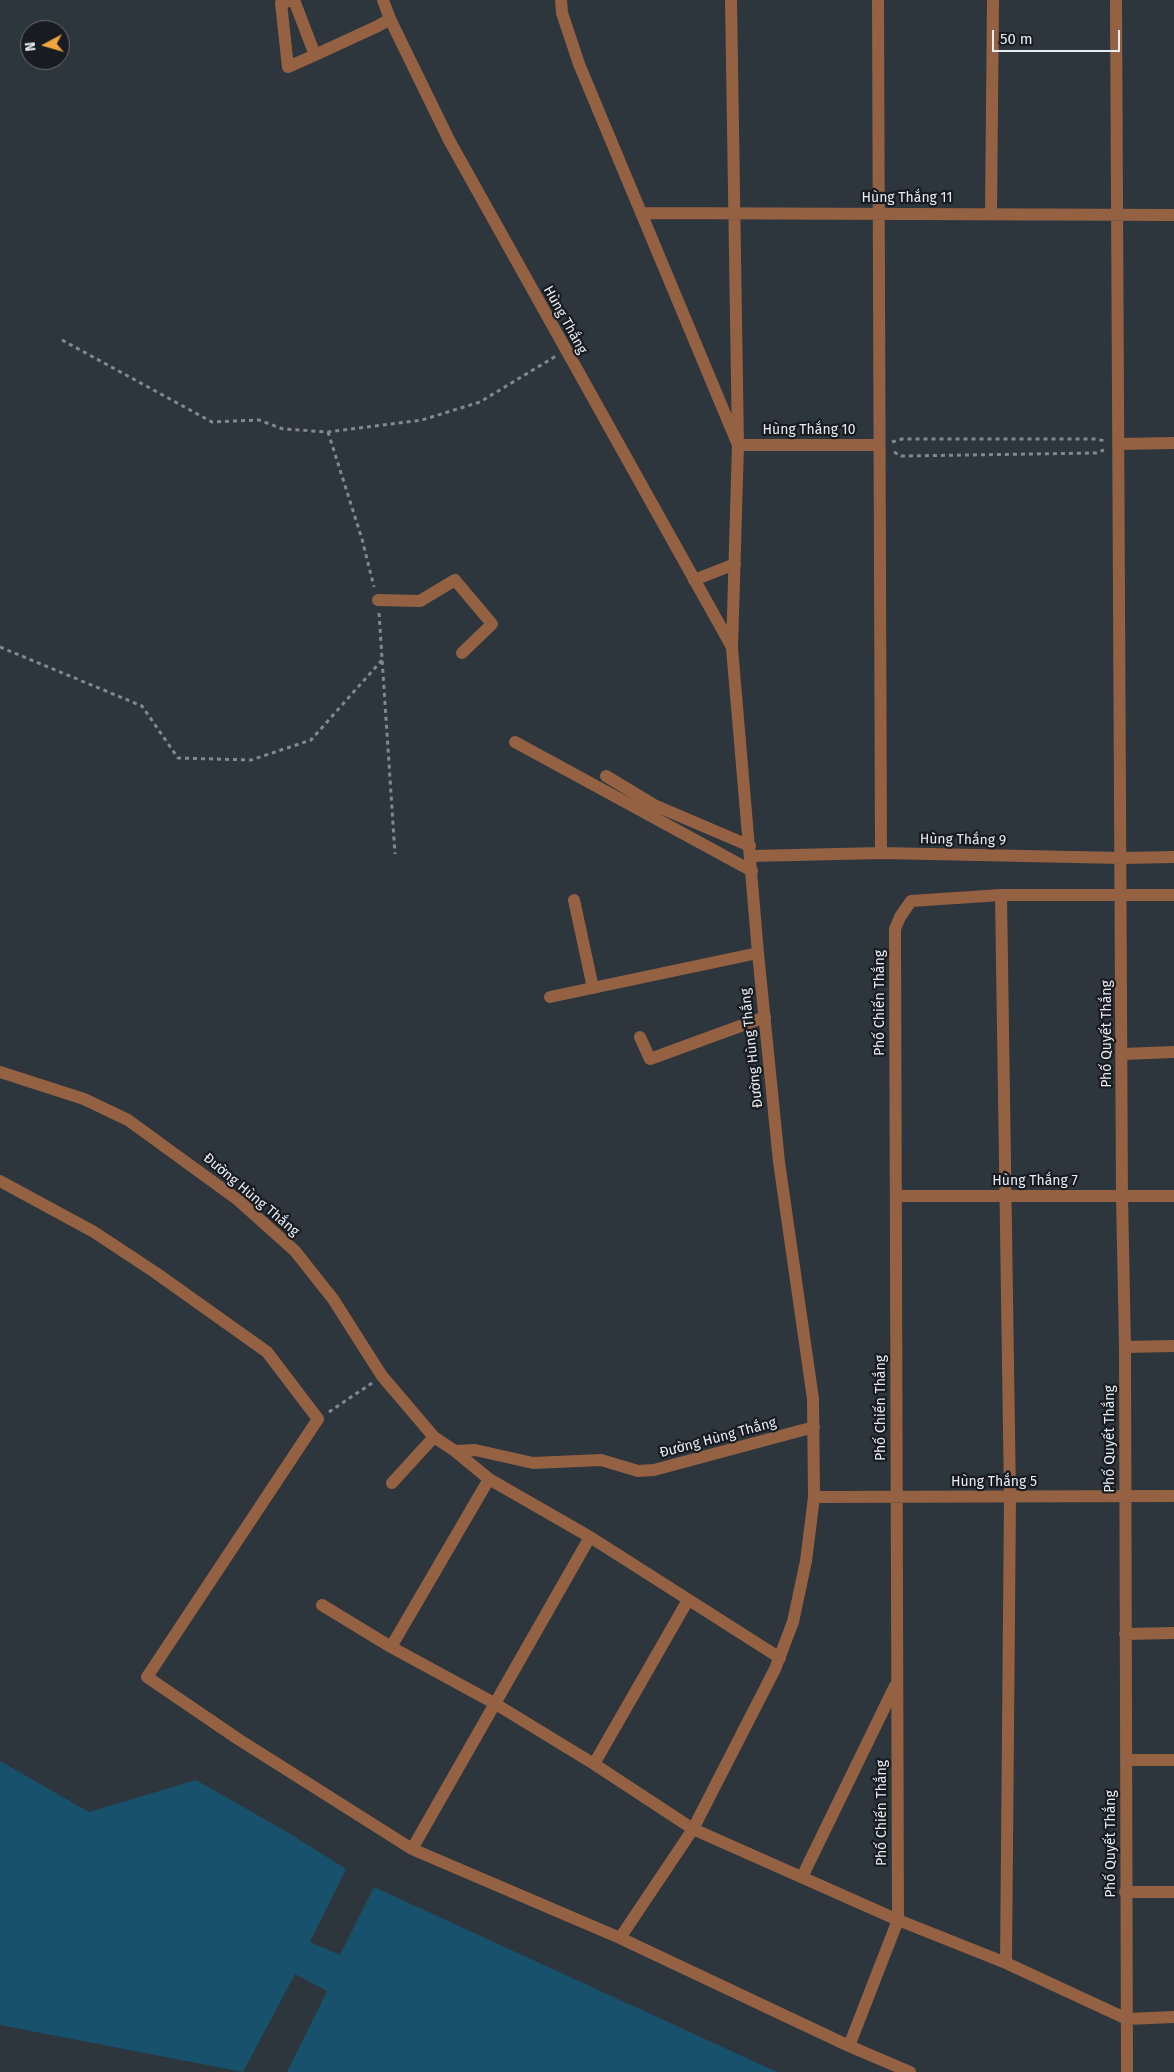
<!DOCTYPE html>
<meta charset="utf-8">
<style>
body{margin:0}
#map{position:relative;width:1174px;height:2072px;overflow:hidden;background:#2d353d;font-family:"Fira Sans",sans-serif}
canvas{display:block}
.north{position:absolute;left:20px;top:20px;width:50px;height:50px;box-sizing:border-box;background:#181c20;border:1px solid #6b6f74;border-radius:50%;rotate:264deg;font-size:14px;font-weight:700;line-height:20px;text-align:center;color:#e7ecf2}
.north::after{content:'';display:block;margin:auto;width:18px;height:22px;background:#efa73d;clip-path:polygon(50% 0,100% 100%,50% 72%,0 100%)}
.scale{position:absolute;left:992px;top:30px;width:128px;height:22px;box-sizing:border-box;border:2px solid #e7ecf2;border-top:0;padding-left:6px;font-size:15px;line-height:18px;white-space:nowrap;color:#e7ecf2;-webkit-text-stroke:4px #181c20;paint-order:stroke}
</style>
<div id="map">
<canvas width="1174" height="2072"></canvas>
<div class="north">N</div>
<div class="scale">50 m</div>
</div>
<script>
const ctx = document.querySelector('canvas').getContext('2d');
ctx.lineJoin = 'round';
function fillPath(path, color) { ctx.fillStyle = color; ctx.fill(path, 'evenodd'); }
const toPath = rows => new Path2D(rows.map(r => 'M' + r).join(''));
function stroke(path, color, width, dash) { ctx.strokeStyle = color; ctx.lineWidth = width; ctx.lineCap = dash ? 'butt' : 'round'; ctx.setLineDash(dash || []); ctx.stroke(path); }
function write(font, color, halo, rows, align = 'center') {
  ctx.font = font + ' "Fira Sans",sans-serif'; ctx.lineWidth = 4.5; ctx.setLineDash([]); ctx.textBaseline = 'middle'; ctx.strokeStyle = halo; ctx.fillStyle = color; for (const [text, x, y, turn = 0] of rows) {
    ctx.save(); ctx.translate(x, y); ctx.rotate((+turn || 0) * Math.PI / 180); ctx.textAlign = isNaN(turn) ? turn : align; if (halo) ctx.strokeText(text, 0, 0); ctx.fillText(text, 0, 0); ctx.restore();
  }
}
fillPath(toPath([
 [0,1761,89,1812,196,1780,287,1832,346,1869,310,1942,340,1955,374,1887,777,2072,287,2072,327,1991,295,1974,243,2072,0,2025]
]), '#18516b');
stroke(toPath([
 [62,340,212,422,259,420,283,429,328,432,422,420,480,402,556,356],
 [328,432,362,539,374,587],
 [892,442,902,439,1096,439,1105,441],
 [894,452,901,456,1096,453,1104,450],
 [379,613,395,854],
 [0,647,142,706,178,758,251,760,311,740,382,660],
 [329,1412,372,1383]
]), '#82888f', 3, [4, 4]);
stroke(toPath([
 [383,0,390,19,449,140,732,647],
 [561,0,562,13,579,64,738,445,879,445],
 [878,0,881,853],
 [1116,0,1122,1196,1125,1347,1127,2072],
 [315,55,294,0,281,3,288,67,315,55,378,26,390,19],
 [641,213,1174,215],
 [991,214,993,0],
 [1118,444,1174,443],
 [694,580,735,564],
 [378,600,420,601,455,580,492,624,462,653],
 [515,742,752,871],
 [606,776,654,805,750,846],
 [751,856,881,853,1121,858,1174,857],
 [1001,895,1010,1497,1006,1963],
 [574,900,593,988],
 [550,997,758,953],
 [640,1037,650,1059,765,1017],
 [1123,1054,1174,1052],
 [0,1072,84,1099,128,1120,238,1200,295,1251,333,1299,382,1376,434,1437,455,1451,475,1450,533,1463,601,1460,638,1471,654,1470,814,1427],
 [0,1181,94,1232,156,1273,267,1352,318,1419,147,1677,238,1739,412,1849,620,1938,849,2046,910,2072],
 [896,1196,1174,1196],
 [1125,1347,1174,1346],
 [455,1451,489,1479,590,1537,780,1658],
 [392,1483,434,1437],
 [814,1497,1174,1496],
 [322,1605,391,1647,494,1703,594,1764,693,1829,898,1920,1006,1963,1127,2019,1174,2017],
 [1125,1634,1174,1633],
 [391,1647,489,1479],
 [1126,1760,1174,1760],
 [594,1764,688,1600],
 [412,1849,590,1537],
 [802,1877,895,1686],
 [1125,1892,1174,1892],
 [620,1938,693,1829,775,1669,793,1622,806,1561,814,1497,813,1399,779,1162,758,953,732,648,738,445,731,0],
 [849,2046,898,1920,895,929,900,917,911,901,1001,895,1174,895]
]), '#946142', 12);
write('14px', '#e7ecf2', '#181c20', [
 ["Hùng Thắng 11",907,198],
 ["Hùng Thắng",565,320,61],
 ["Hùng Thắng 10",809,430],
 ["Hùng Thắng 9",963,840,1],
 ["Phố Chiến Thắng",880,1003,-90],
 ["Phố Quyết Thắng",1107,1034,-90],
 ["Đường Hùng Thắng",752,1048,-96],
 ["Hùng Thắng 7",1035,1181],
 ["Đường Hùng Thắng",251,1195,40],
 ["Phố Chiến Thắng",881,1408,-90],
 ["Đường Hùng Thắng",718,1438,-15],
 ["Phố Quyết Thắng",1110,1439,-90],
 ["Hùng Thắng 5",994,1482],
 ["Phố Chiến Thắng",882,1813,-90],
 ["Phố Quyết Thắng",1111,1844,-90]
]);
</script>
